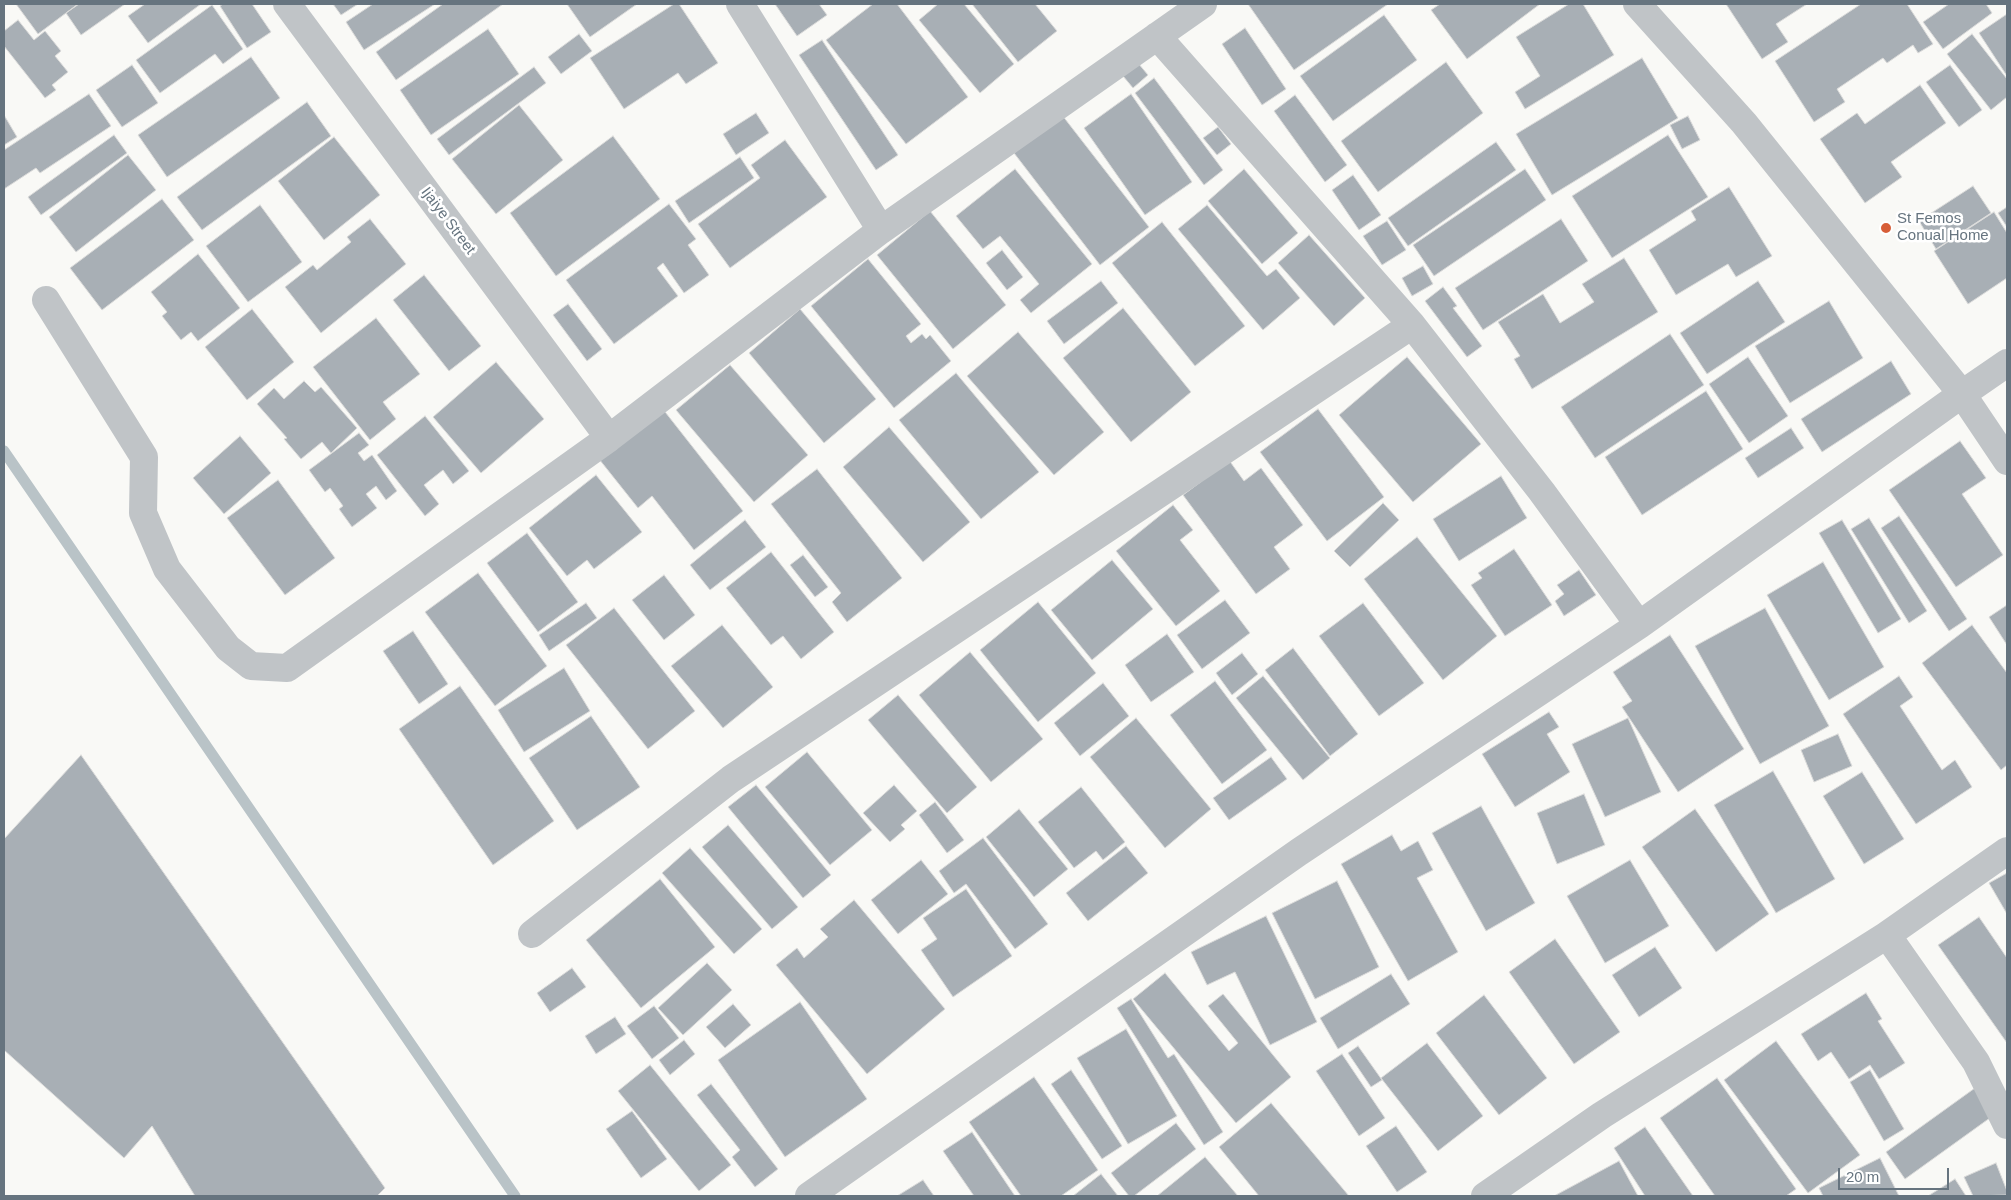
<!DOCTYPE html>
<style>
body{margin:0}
#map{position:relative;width:2011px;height:1200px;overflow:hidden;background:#f9f9f6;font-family:Arial,sans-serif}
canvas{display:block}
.frame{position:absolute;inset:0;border:5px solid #66747f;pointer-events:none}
.scale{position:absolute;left:1838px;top:1168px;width:111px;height:22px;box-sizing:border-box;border:2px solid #66747f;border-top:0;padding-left:6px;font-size:15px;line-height:18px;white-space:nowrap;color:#66747f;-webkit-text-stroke:4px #fff;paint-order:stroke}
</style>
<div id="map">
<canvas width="2011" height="1200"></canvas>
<div class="frame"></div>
<div class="scale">20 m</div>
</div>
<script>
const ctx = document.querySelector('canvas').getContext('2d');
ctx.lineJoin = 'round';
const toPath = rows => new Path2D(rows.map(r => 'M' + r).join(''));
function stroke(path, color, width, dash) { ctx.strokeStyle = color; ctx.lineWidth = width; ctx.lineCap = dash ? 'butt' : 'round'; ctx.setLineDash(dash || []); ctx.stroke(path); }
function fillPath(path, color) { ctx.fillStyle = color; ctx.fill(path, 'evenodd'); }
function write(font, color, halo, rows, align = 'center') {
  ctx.font = font + ' Arial,sans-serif'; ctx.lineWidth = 5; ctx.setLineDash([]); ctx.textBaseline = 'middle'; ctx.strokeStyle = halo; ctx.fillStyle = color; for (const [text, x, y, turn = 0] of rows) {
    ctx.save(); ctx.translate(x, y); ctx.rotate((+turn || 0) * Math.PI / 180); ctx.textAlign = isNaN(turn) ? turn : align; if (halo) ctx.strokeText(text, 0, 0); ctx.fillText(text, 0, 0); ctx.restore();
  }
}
stroke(toPath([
 [4,451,515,1196]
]), '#b9c3c7', 11);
const building = toPath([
 [16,4,78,4,38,34,16,4],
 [79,4,125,4,81,35,66,13,79,4],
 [145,4,201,4,148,43,128,16,145,4],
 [223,4,252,4,271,32,247,48,220,6,223,4],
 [333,4,358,4,341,15,333,4],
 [373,4,435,4,364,50,346,22,373,4],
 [443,4,503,4,396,80,376,52,443,4],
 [567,4,637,4,590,37,567,4],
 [674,4,679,4,718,63,686,84,678,73,624,109,590,58,674,4],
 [775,4,819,4,827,15,797,36,775,4],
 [873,4,897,4,968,97,906,144,826,40,873,4],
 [938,4,964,4,1014,64,980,93,919,20,938,4],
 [972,4,1035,4,1057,31,1018,62,972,4],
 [1248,4,1388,4,1294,70,1248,4],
 [1440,4,1540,4,1467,59,1431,10,1440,4],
 [1569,4,1583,4,1614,55,1525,109,1515,92,1540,76,1516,37,1569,4],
 [1726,4,1807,4,1776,24,1788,42,1762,59,1726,4],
 [1861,4,1907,4,1933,44,1918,53,1913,45,1887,63,1883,58,1837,89,1845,102,1814,122,1775,61,1861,4],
 [1949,4,1986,4,1992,13,1943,49,1923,22,1949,4],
 [212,5,243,49,223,64,215,54,160,93,136,60,212,5],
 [2007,14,2007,76,1979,33,2007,14],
 [1384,15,1417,60,1333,121,1300,76,1384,15],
 [18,20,34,40,45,31,61,51,55,56,68,72,52,85,56,90,45,98,4,46,4,31,18,20],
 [1245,28,1286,89,1262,105,1222,44,1245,28],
 [488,29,519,74,431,135,400,90,488,29],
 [579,34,592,51,561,74,548,57,579,34],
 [1972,34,2007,79,2007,97,1991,110,1947,54,1972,34],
 [822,40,898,155,876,170,799,55,822,40],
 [251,57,280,98,167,177,138,135,251,57],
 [1642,58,1678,118,1552,195,1516,134,1642,58],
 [1446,62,1483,113,1378,192,1341,141,1446,62],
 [1138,63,1148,75,1133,88,1123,76,1138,63],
 [132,65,158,103,122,127,96,90,132,65],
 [1950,65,1982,110,1959,127,1926,82,1950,65],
 [534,67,546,83,449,155,437,139,534,67],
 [1154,78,1223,170,1204,185,1135,93,1154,78],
 [1920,85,1946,123,1891,162,1902,177,1865,203,1820,139,1857,113,1865,124,1920,85],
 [89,94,111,126,40,173,36,168,4,189,4,150,89,94],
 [1131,94,1192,182,1145,215,1084,128,1131,94],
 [1295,95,1347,165,1325,182,1274,111,1295,95],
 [307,102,331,136,202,230,177,197,307,102],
 [519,105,563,160,496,214,452,159,519,105],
 [756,113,769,133,736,155,723,134,756,113],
 [4,115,17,137,4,145,4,115],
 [1062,115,1149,227,1100,265,1014,153,1062,115],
 [1688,116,1700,140,1682,149,1670,125,1688,116],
 [1218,127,1231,144,1217,155,1203,138,1218,127],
 [114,135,127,153,41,215,28,197,114,135],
 [1668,135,1708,197,1612,258,1572,196,1668,135],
 [613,136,660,199,556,276,510,213,613,136],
 [334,137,380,195,324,240,278,181,334,137],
 [785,140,827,197,730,268,698,224,760,178,751,165,785,140],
 [1496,142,1516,170,1408,246,1388,218,1496,142],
 [128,155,156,190,76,252,49,217,128,155],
 [740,157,754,178,689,223,675,201,740,157],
 [1015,169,1092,264,1031,313,1020,300,1039,284,1000,236,983,249,956,216,1015,169],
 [1244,169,1298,233,1262,264,1208,201,1244,169],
 [1525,169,1546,200,1434,276,1413,245,1525,169],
 [1353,175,1381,215,1359,230,1332,190,1353,175],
 [1973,186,1991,213,1936,249,1919,221,1973,186],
 [1729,187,1772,256,1736,277,1728,264,1676,295,1649,250,1696,220,1691,211,1729,187],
 [162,199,194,240,102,310,70,268,162,199],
 [669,204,696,239,688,245,709,275,684,293,663,263,657,268,678,296,614,344,566,280,669,204],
 [260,205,302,262,248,302,206,246,260,205],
 [1207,205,1267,276,1276,269,1300,298,1263,330,1178,229,1207,205],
 [2007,207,2007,227,1998,213,2007,207],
 [930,211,1006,305,953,349,877,255,930,211],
 [1994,212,2007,233,2007,278,1968,304,1934,251,1994,212],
 [370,219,406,264,321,333,285,287,313,265,317,270,351,242,347,237,370,219],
 [1561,219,1588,261,1483,330,1455,288,1561,219],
 [1387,221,1406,250,1382,265,1363,236,1387,221],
 [1162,222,1245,326,1195,366,1112,263,1162,222],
 [1309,235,1365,298,1334,326,1278,263,1309,235],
 [1002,250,1023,277,1007,290,986,263,1002,250],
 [198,254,240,308,198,341,191,332,181,340,162,316,167,312,151,292,198,254],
 [1624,258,1658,312,1532,389,1514,359,1520,356,1498,322,1543,294,1560,323,1594,302,1582,284,1624,258],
 [868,259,921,324,906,336,911,343,922,334,926,339,930,335,951,361,894,408,811,306,868,259],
 [1423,266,1433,284,1412,296,1402,278,1423,266],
 [424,275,481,346,449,371,393,300,424,275],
 [1101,281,1118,303,1064,344,1047,321,1101,281],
 [1758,281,1785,322,1707,374,1680,333,1758,281],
 [1443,287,1457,306,1453,308,1482,346,1467,357,1425,301,1443,287],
 [1829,301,1863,358,1790,403,1755,346,1829,301],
 [568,304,602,349,587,361,553,315,568,304],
 [1123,308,1191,392,1131,442,1063,358,1123,308],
 [252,309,294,362,247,400,205,347,252,309],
 [800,309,876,399,824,443,749,353,800,309],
 [376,318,420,374,383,402,396,419,370,440,313,367,376,318],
 [1018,332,1104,432,1054,475,967,376,1018,332],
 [1670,334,1704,385,1595,458,1561,407,1670,334],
 [1407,357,1481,444,1413,502,1339,415,1407,357],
 [1748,357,1788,416,1749,443,1709,384,1748,357],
 [1891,361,1911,394,1822,452,1801,419,1891,361],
 [496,362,544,419,481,473,433,417,496,362],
 [730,365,808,455,754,502,676,410,730,365],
 [956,373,1039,472,981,519,899,420,956,373],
 [304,381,315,392,321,387,357,428,331,453,322,442,301,459,284,439,287,438,257,404,274,388,284,399,304,381],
 [1706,391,1743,449,1642,515,1605,457,1706,391],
 [662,408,743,511,694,550,652,496,638,508,599,459,662,408],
 [1318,409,1384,497,1327,541,1260,452,1318,409],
 [425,416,469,471,453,484,443,470,424,485,439,504,425,516,377,455,425,416],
 [889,427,970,522,923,562,843,467,889,427],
 [1791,428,1804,448,1758,478,1745,458,1791,428],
 [359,433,369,445,358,453,364,461,372,455,397,491,386,500,376,486,366,494,377,508,352,527,339,509,343,506,330,488,325,492,309,470,359,433],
 [240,436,271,473,224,514,193,478,240,436],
 [1960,441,1986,478,1962,494,2003,555,1956,587,1889,490,1960,441],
 [1226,456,1244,481,1261,468,1303,525,1274,547,1290,569,1256,594,1183,495,1202,481,1226,456],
 [817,469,902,578,847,622,832,602,841,593,771,504,817,469],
 [596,475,642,532,594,569,587,560,567,576,529,528,596,475],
 [1501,476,1527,518,1459,561,1433,519,1501,476],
 [278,480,335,558,285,595,227,518,278,480],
 [1383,503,1399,520,1350,567,1334,551,1383,503],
 [1173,505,1193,530,1180,540,1220,591,1176,626,1116,551,1173,505],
 [1899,516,1967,619,1949,631,1881,528,1899,516],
 [1869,518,1927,611,1909,623,1851,529,1869,518],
 [745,520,766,547,710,590,690,565,745,520],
 [1842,520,1901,619,1878,633,1819,533,1842,520],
 [527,533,578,602,538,632,487,563,527,533],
 [1417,537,1497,636,1443,680,1364,579,1417,537],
 [1514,549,1552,605,1505,636,1471,585,1482,578,1478,573,1514,549],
 [771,552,834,632,801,659,783,636,771,645,726,588,771,552],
 [803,555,828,587,815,597,790,565,803,555],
 [1112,560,1153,609,1092,660,1051,610,1112,560],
 [1823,562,1884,667,1829,700,1767,595,1823,562],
 [1579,570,1596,595,1564,616,1555,601,1564,594,1557,585,1579,570],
 [478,573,547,666,495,706,425,612,478,573],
 [664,575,695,615,664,640,632,600,664,575],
 [1225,600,1250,633,1202,669,1177,635,1225,600],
 [1038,602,1096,673,1038,722,980,650,1038,602],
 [586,603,597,618,549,651,539,635,586,603],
 [1363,603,1424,683,1379,716,1319,636,1363,603],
 [2007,605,2007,645,1989,617,2007,605],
 [614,608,695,711,648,749,566,645,614,608],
 [1765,608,1829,726,1760,764,1695,646,1765,608],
 [722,625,773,687,723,728,671,666,722,625],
 [1972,625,2007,673,2007,765,2001,770,1922,663,1972,625],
 [413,631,448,684,419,704,383,651,413,631],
 [1167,634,1194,672,1151,702,1125,665,1167,634],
 [1670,635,1744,749,1678,792,1622,707,1632,701,1613,672,1670,635],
 [1293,648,1358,734,1330,756,1265,670,1293,648],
 [970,652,1043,739,991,782,919,695,970,652],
 [1242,653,1258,674,1232,695,1216,673,1242,653],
 [564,668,590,711,524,752,498,710,564,668],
 [1263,676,1330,758,1303,780,1236,698,1263,676],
 [1899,676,1913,697,1900,706,1942,770,1955,760,1972,787,1916,824,1843,714,1899,676],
 [1215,681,1267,750,1222,784,1170,715,1215,681],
 [1103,683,1129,716,1080,756,1054,723,1103,683],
 [460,686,554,821,493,865,399,729,460,686],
 [898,695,977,787,947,813,868,720,898,695],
 [1549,712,1559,727,1547,734,1570,772,1515,807,1482,754,1549,712],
 [591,716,640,787,577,830,529,758,591,716],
 [1136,718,1211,809,1165,848,1090,757,1136,718],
 [1628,718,1661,792,1605,817,1572,744,1628,718],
 [1838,734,1852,766,1814,782,1801,750,1838,734],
 [807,752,872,830,830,865,765,787,807,752],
 [81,755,385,1188,377,1196,195,1196,152,1126,124,1158,4,1050,4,839,81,755],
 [1271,757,1287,779,1229,820,1213,798,1271,757],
 [1773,771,1835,879,1776,913,1714,805,1773,771],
 [1862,772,1904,839,1864,864,1823,796,1862,772],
 [756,785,831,875,803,898,728,807,756,785],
 [894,785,917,811,901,825,905,829,890,842,863,813,894,785],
 [1081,787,1125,842,1103,860,1096,851,1074,868,1038,822,1081,787],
 [1584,794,1605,845,1557,864,1537,813,1584,794],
 [935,802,964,840,947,853,919,815,935,802],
 [1481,806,1535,903,1486,931,1432,833,1481,806],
 [1019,809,1068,869,1034,897,986,837,1019,809],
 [1695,809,1769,914,1716,952,1642,847,1695,809],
 [728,825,798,907,772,929,702,847,728,825],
 [1392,835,1401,851,1418,841,1433,870,1417,878,1458,952,1408,981,1341,864,1392,835],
 [983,838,1048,924,1015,949,966,884,954,893,939,871,983,838],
 [1126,846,1148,873,1088,921,1066,893,1126,846],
 [690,848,762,929,734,954,662,873,690,848],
 [921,860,948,894,898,934,871,900,921,860],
 [1630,860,1669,926,1605,963,1567,896,1630,860],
 [2007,873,2007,914,1989,883,2007,873],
 [660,879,715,947,641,1008,586,940,660,879],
 [1337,881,1379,967,1315,999,1272,913,1337,881],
 [966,889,1012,956,953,997,921,950,937,939,923,918,966,889],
 [854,900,945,1009,867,1074,776,965,797,948,804,958,828,937,820,929,854,900],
 [1266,916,1317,1022,1270,1045,1235,972,1207,985,1191,952,1266,916],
 [1979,917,2007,958,2007,1043,1938,945,1979,917],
 [1555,939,1620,1032,1574,1064,1509,972,1555,939],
 [1655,947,1682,988,1639,1017,1612,975,1655,947],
 [707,963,732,990,683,1035,658,1008,707,963],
 [572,968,586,987,550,1012,537,993,572,968],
 [1165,973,1229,1051,1238,1043,1208,1006,1223,994,1291,1077,1236,1123,1133,999,1165,973],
 [1391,974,1410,1004,1338,1049,1320,1018,1391,974],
 [1866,993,1882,1019,1878,1021,1905,1063,1879,1079,1870,1065,1849,1079,1831,1052,1818,1061,1801,1034,1866,993],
 [1484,995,1547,1078,1499,1115,1436,1033,1484,995],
 [1131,999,1168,1058,1174,1054,1223,1132,1204,1145,1117,1008,1131,999],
 [800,1002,867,1099,785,1157,718,1060,800,1002],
 [733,1004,751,1025,725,1048,706,1027,733,1004],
 [654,1006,679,1038,652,1059,627,1026,654,1006],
 [615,1017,626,1034,596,1054,585,1036,615,1017],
 [1126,1029,1177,1116,1128,1144,1077,1058,1126,1029],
 [684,1040,695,1054,670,1075,659,1060,684,1040],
 [1776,1041,1860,1155,1808,1193,1724,1080,1776,1041],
 [1427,1043,1483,1116,1438,1151,1381,1078,1427,1043],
 [1358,1046,1382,1080,1371,1087,1348,1053,1358,1046],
 [1342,1054,1385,1118,1359,1136,1316,1071,1342,1054],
 [650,1065,731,1165,699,1191,618,1091,650,1065],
 [1071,1070,1122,1146,1102,1159,1051,1084,1071,1070],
 [1870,1070,1904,1129,1884,1141,1850,1082,1870,1070],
 [1034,1077,1098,1170,1061,1196,1021,1196,969,1122,1034,1077],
 [1717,1078,1796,1189,1786,1196,1715,1196,1660,1118,1717,1078],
 [711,1084,778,1169,755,1187,732,1157,740,1150,697,1095,711,1084],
 [1975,1088,1994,1115,1905,1179,1886,1152,1975,1088],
 [1271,1103,1349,1196,1259,1196,1219,1147,1271,1103],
 [632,1111,667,1159,641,1178,606,1129,632,1111],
 [1176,1123,1196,1149,1134,1196,1129,1196,1111,1173,1176,1123],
 [1396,1126,1427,1172,1397,1192,1366,1146,1396,1126],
 [1645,1127,1693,1196,1645,1196,1614,1148,1645,1127],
 [972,1132,1015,1196,974,1196,943,1151,972,1132],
 [1205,1157,1238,1196,1157,1196,1205,1157],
 [1880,1158,1899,1196,1823,1196,1819,1188,1880,1158],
 [1619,1161,1638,1196,1554,1196,1619,1161],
 [1996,1163,2007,1191,2007,1195,1973,1196,1964,1177,1996,1163],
 [1101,1174,1118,1196,1073,1196,1101,1174],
 [1955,1179,1966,1196,1928,1196,1955,1179],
 [923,1180,934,1196,897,1196,923,1180]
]);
fillPath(building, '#a8afb5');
stroke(building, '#dadad9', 1);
stroke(toPath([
 [287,4,609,438],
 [740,4,881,230],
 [1637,4,1744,123,1962,394,2007,461],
 [1157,36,1412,325],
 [46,300,144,457,143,513,167,569,228,648,251,666,287,668,609,438,881,230,1203,4],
 [532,934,731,779,1412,325,1542,492,1639,625],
 [1887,935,1976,1062,2007,1125],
 [809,1196,1299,852,1639,625,1962,394,2007,363],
 [1485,1196,1602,1115,1887,935,2007,851]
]), '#c0c4c7', 28);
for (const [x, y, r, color] of [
 [1886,228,6,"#d75e38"]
]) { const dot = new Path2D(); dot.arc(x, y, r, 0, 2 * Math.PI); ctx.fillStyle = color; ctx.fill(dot); stroke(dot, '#fff', 2); }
write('15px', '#66747f', '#fff', [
 ["St Femos",1897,219],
 ["Conual Home",1897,236]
], 'left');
write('15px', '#66747f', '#fff', [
 ["Ijaiye Street",448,221,53]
]);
</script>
